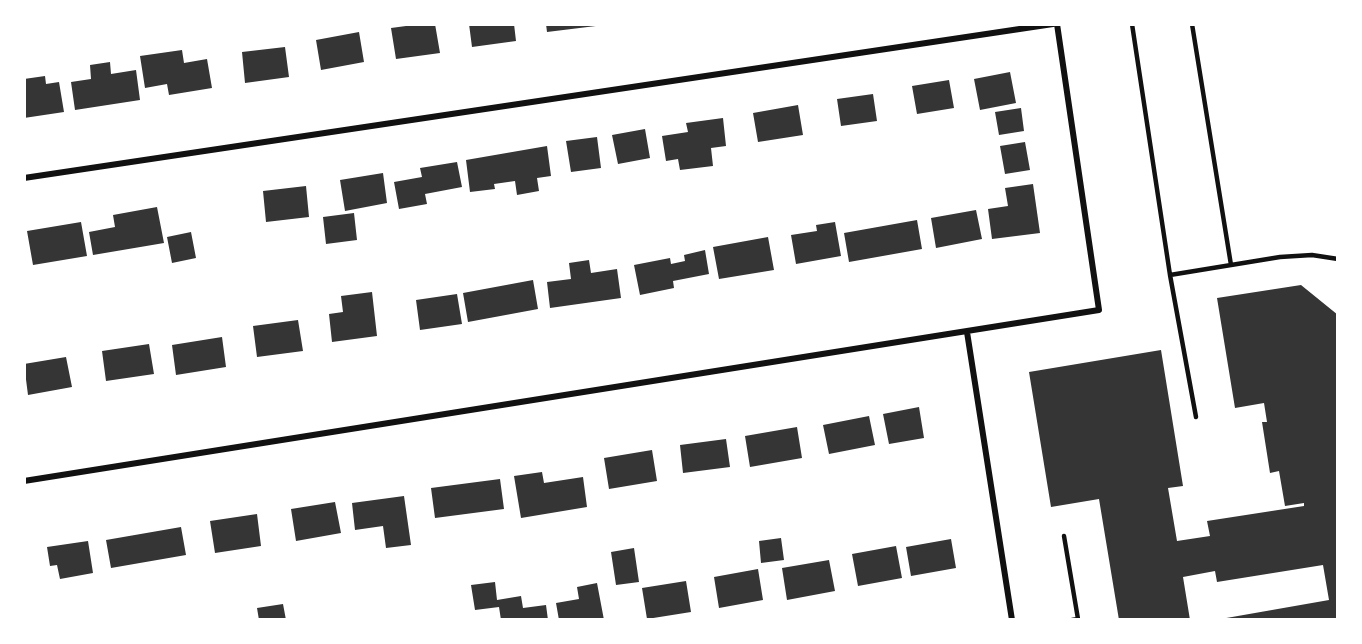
<!DOCTYPE html>
<style>
body{margin:0}
#map{position:relative;width:1362px;height:644px;overflow:hidden;background:#fff;font-family:"Roboto Condensed",sans-serif}
canvas{display:block}
.frame{position:absolute;inset:0;border:26px solid #fff;pointer-events:none}
</style>
<div id="map">
<canvas width="1362" height="644"></canvas>
<div class="frame"></div>
</div>
<script>
const ctx = document.querySelector('canvas').getContext('2d');
ctx.lineJoin = 'round';
function fillPath(path, color) { ctx.fillStyle = color; ctx.fill(path, 'evenodd'); }
const toPath = rows => new Path2D(rows.map(r => 'M' + r).join(''));
function stroke(path, color, width, dash) { ctx.strokeStyle = color; ctx.lineWidth = width; ctx.lineCap = dash ? 'butt' : 'round'; ctx.setLineDash(dash || []); ctx.stroke(path); }
fillPath(toPath([
 [421,24,435,24,440,53,396,59,391,28],
 [469,24,514,24,516,41,472,47],
 [546,24,604,24,604,25,547,32],
 [359,32,364,62,321,70,316,40],
 [285,47,289,77,245,83,242,52],
 [182,50,184,63,207,59,212,88,169,95,167,84,145,88,140,56],
 [110,62,111,74,136,70,140,100,75,110,71,82,91,79,90,65],
 [1010,72,1016,103,980,110,974,79],
 [45,76,46,84,59,82,64,112,24,118,24,79],
 [949,80,954,108,917,114,912,86],
 [873,94,877,121,841,126,837,99],
 [798,105,803,135,758,142,753,113],
 [1021,108,1024,131,999,135,995,112],
 [723,118,726,146,711,148,713,166,680,170,678,159,666,161,662,136,688,132,686,123],
 [645,129,650,158,618,164,612,135],
 [597,137,601,168,571,172,566,141],
 [1025,142,1030,170,1005,174,1000,146],
 [547,146,551,176,537,178,539,191,517,195,515,181,494,184,495,189,470,192,466,160],
 [457,162,462,187,425,194,427,204,399,209,394,182,422,177,420,168],
 [383,173,387,203,345,211,340,180],
 [1033,184,1040,233,992,239,988,209,1008,206,1005,188],
 [306,186,309,217,266,222,263,191],
 [157,207,164,243,93,255,89,232,115,227,113,215],
 [976,210,982,239,936,248,931,218],
 [354,213,357,240,326,244,323,217],
 [917,220,922,249,849,262,844,233],
 [81,222,87,256,33,265,27,231],
 [835,222,841,256,796,264,791,235,817,231,816,225],
 [191,232,196,258,172,263,167,237],
 [768,237,774,270,719,279,713,247],
 [705,250,709,274,673,281,674,288,640,295,634,265,670,258,671,264,685,261,684,255],
 [589,260,591,273,617,269,621,298,550,308,547,282,571,279,569,263],
 [533,280,538,309,468,322,463,293],
 [1301,285,1338,315,1338,620,1215,620,1329,600,1323,565,1217,582,1215,571,1183,577,1190,620,1119,620,1099,499,1051,507,1029,372,1161,350,1183,486,1168,488,1177,541,1210,536,1207,521,1304,506,1304,503,1285,506,1279,471,1270,473,1262,422,1267,422,1264,403,1235,408,1217,298],
 [372,292,377,336,332,342,329,314,343,312,341,296],
 [457,294,462,324,420,330,416,300],
 [298,320,303,351,257,357,253,326],
 [222,337,226,367,176,375,172,345],
 [149,344,154,374,106,381,102,351],
 [66,357,72,387,28,395,24,364],
 [919,407,924,438,889,444,883,414],
 [869,416,875,445,829,454,823,425],
 [797,427,802,458,750,467,745,436],
 [726,439,730,467,683,473,680,445],
 [652,450,657,481,609,489,604,458],
 [542,472,544,483,583,477,587,507,521,518,514,476],
 [500,479,504,509,435,518,431,488],
 [404,496,411,545,386,548,383,526,355,530,352,503],
 [335,502,341,533,296,541,291,509],
 [257,514,261,546,215,553,210,521],
 [181,527,186,555,111,568,106,540],
 [781,538,784,560,761,563,759,541],
 [951,539,956,568,911,576,906,547],
 [88,541,93,573,60,579,57,565,50,566,47,547],
 [896,546,902,578,858,586,852,554],
 [634,548,639,582,616,585,611,552],
 [829,560,835,591,787,600,782,568],
 [758,569,763,600,719,608,714,577],
 [686,581,691,612,647,619,642,588],
 [495,582,497,600,521,596,523,608,546,605,548,620,501,620,499,607,475,610,471,585],
 [597,583,604,620,559,620,556,603,579,599,577,587],
 [283,604,286,620,259,620,257,608]
]), '#353535');
stroke(toPath([
 [1132,24,1170,275,1196,417],
 [1192,24,1231,265],
 [1170,275,1280,257,1312,255,1338,259],
 [1064,536,1078,619,1072,620]
]), '#111', 4.5);
stroke(toPath([
 [24,178,1053,24],
 [967,332,1012,620],
 [24,481,1099,310,1057,24]
]), '#111', 6);
</script>
